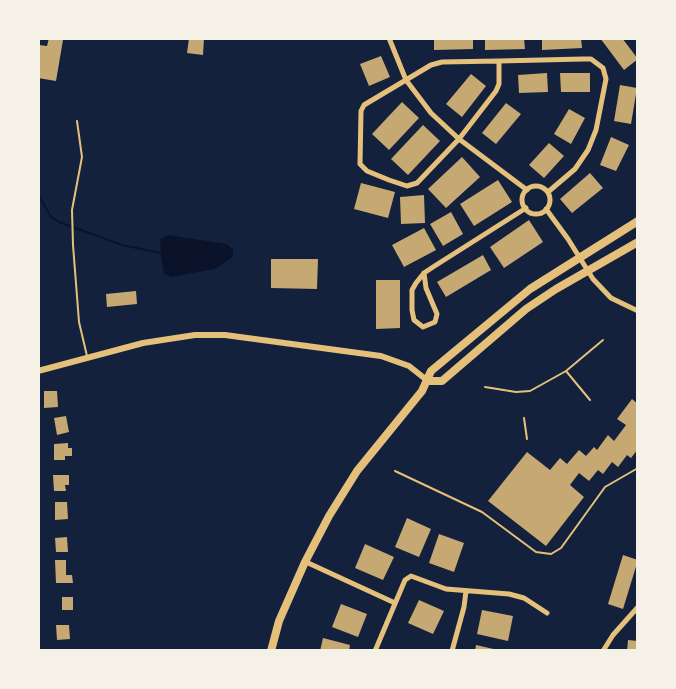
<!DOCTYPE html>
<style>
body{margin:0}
#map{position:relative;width:676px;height:689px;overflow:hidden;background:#14213d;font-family:Cabin,sans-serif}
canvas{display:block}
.frame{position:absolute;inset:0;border:40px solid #f6f1e7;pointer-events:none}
</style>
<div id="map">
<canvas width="676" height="689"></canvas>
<div class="frame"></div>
</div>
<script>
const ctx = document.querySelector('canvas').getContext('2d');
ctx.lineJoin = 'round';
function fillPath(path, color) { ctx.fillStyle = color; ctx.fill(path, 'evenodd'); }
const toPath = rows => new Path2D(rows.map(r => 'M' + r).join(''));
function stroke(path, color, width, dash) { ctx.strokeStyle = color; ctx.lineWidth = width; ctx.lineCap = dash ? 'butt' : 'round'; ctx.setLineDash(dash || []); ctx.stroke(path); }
fillPath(toPath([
 [168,235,227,244,233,250,233,257,215,269,172,277,164,274,161,257,160,239]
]), '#0b132b');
stroke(toPath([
 [38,194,51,217,59,222,122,245,161,253]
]), '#0b132b', 2);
fillPath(toPath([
 [49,38,63,40,56,81,38,78,39,45,47,46],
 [189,38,204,38,203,55,187,53],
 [434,38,473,38,473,49,434,50],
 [485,38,524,38,525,49,485,50],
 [542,38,581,38,582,48,542,50],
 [600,38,622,38,638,59,624,70],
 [381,56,390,77,369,86,360,64],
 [547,73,548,92,519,93,518,75],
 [560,73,590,73,590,92,561,92],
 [471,74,486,86,462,117,446,104],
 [620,85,637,88,631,124,614,121],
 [402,102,419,118,389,150,372,134],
 [506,103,521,114,496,144,482,133],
 [569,109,585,118,571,144,554,134],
 [423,125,440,141,408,175,391,159],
 [611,137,629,145,616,171,600,165],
 [549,143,564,156,544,178,529,165],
 [462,157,480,177,446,208,428,189],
 [590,173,603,188,572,213,560,199],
 [498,180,512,202,474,226,460,204],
 [361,183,395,192,388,218,354,209],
 [424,195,425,223,401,224,400,197],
 [451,212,463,234,443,246,430,224],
 [529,220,543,242,504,268,490,247],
 [424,228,436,250,404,267,392,245],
 [483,255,491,270,446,297,437,282],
 [271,259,318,259,317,289,271,288],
 [376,280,400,280,400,328,376,329],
 [136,291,137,304,107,307,106,294],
 [44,391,57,391,58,407,44,408],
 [632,399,638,404,638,449,631,458,627,455,618,467,612,462,603,474,598,470,589,481,579,473,570,485,584,497,546,546,488,501,527,452,550,470,560,458,567,464,579,450,586,456,594,447,597,450,608,435,614,441,626,425,617,419],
 [66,416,69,432,57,435,54,418],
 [68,443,68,448,72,448,72,456,65,456,65,460,54,460,54,444],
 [53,475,69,475,69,485,65,485,66,491,54,491],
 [55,502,67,502,68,519,55,520],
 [407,518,431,529,419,557,395,547],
 [439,534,464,543,454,572,429,563],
 [67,537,68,552,56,552,55,538],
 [365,544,394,557,383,580,355,568],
 [623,555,638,560,623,609,608,604],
 [55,560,66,560,66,575,72,575,73,583,56,583],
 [62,597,73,597,73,610,62,610],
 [419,600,444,611,433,634,408,623],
 [341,604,367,614,358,637,332,627],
 [482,610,513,616,508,641,477,634],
 [56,625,69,625,70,639,57,640],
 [323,638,350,645,349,651,320,651],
 [628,640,638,641,638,651,627,651],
 [476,645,498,650,498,651,475,651]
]), '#c6a872');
stroke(toPath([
 [77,121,82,157,72,210,73,245,79,322,87,356],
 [485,387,516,392,530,391,566,371],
 [590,400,566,371,603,340],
 [524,418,527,439],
 [395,471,482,512,536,552,551,554,561,548,605,487,638,468]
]), '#e5c07b', 2);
stroke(toPath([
 [389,38,406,80,431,113,459,139,527,190],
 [499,61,499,84,496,91,459,139,417,183,407,186,389,180,367,171,360,164,361,111,364,105,431,65,442,62,499,61,583,59,591,59,603,68,606,79,596,130,588,150,575,169,548,192],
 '522 200a14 14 0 1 1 28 0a14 14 0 1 1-28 0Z',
 [546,209,568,239,593,279,611,298,638,311],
 [424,273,426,288,437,314,435,322,423,327,414,320,412,310,412,290,416,283,424,273,433,267,526,208],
 [306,562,395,603],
 [375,651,405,580,411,576,446,589,509,594,524,598,547,613],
 [452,651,464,607,466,591],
 [603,651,613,635,638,607]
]), '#e5c07b', 5);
stroke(toPath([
 [38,371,143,343,195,335,225,335,381,356,409,366,428,381]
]), '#e5c07b', 6);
stroke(toPath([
 [428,381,442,381,526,309,556,289,638,242],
 [271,651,279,621,305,562,329,516,357,471,422,391,431,371,530,289,638,221]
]), '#e5c07b', 8);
</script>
